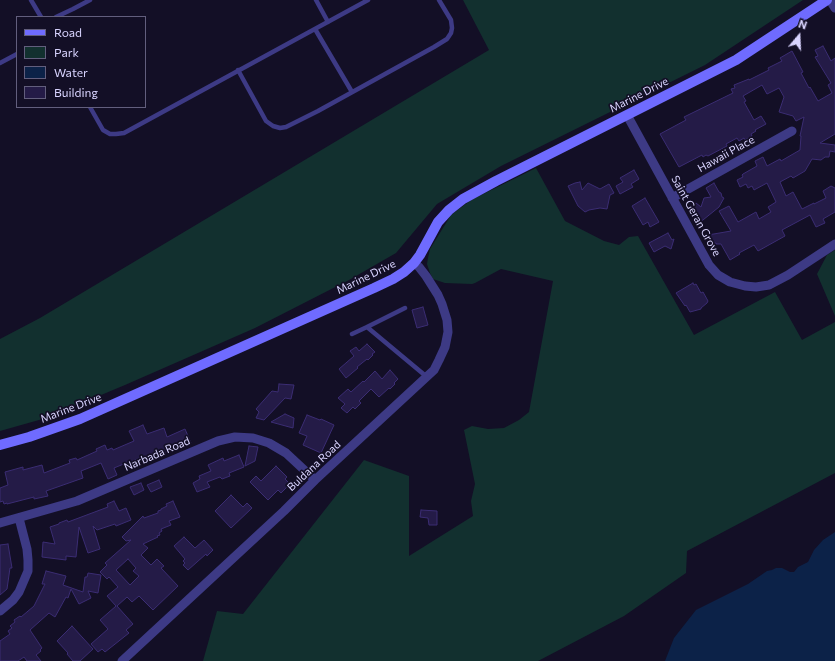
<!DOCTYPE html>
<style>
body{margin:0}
#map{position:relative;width:835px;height:661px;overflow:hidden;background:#130f26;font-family:Commissioner,sans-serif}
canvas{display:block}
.legend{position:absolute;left:16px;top:16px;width:130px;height:92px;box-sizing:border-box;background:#130f26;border:1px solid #625e7d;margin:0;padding:5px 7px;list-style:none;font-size:12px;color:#d9d4ff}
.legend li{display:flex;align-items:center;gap:8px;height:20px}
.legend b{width:20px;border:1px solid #625e7d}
.north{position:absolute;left:779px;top:16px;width:40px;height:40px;-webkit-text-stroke:3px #130f26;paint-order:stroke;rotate:19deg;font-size:11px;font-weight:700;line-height:16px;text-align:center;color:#d9d4ff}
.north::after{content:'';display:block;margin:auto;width:14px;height:18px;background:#d9d4ff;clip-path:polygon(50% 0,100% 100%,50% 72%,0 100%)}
</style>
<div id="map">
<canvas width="835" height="661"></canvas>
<ul class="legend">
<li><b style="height:5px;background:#6f6bff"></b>Road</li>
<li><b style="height:11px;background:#12302f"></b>Park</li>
<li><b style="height:11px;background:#0c2248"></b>Water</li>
<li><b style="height:11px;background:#241b47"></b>Building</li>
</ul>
<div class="north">N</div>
</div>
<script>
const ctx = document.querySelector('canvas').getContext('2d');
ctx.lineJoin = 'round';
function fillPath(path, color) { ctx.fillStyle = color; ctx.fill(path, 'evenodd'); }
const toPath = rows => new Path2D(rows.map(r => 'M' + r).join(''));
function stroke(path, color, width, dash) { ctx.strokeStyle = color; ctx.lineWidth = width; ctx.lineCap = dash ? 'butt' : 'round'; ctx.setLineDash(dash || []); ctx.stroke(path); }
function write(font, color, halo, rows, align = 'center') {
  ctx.font = font + ' Commissioner,sans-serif'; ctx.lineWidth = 3.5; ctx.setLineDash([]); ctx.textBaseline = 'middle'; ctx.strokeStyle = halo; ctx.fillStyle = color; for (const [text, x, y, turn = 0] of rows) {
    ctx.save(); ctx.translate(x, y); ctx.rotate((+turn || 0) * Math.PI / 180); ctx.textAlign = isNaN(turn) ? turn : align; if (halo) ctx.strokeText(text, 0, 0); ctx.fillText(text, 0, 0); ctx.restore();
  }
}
fillPath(toPath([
 [463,0,803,0,705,65,501,166,437,204,396,253,349,280,255,328,125,385,46,418,0,431,0,339,40,318,489,50],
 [536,168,565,221,604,241,619,245,629,237,638,236,694,335,775,292,802,340,835,322,835,473,687,551,686,573,624,616,538,661,203,661,217,611,243,614,364,460,409,476,409,556,473,516,471,501,475,484,464,430,472,426,488,429,504,428,519,420,529,412,553,281,501,269,475,283,472,284,445,283,433,279,430,273,427,264,428,258,430,249,451,215,471,200],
 [835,250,835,316,817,274,827,255]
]), '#12302f');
fillPath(toPath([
 [835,532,835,661,665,661,674,638,696,610,748,584,767,571,772,570,776,568,782,568,790,572,794,572,798,567,808,562,814,550,823,540]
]), '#0c2248');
const building = toPath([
 [823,46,831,61,835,58,835,134,820,143,835,145,835,152,830,151,829,157,825,157,821,160,812,159,805,171,793,178,791,176,780,182,786,196,793,192,802,209,814,203,814,204,826,198,823,191,831,186,835,188,835,212,823,219,825,223,816,227,810,215,782,230,785,236,758,251,754,245,739,253,740,254,730,260,721,244,716,244,716,243,709,244,708,235,731,231,719,211,729,206,738,222,756,212,759,219,771,212,768,207,776,202,767,183,754,190,752,186,748,188,746,184,740,187,737,180,743,177,742,175,743,174,757,166,755,161,763,157,767,166,780,159,781,161,800,150,801,136,800,136,804,117,796,121,793,116,779,112,784,97,779,88,767,94,762,85,743,96,746,101,744,102,754,120,761,116,766,124,755,130,756,131,751,134,752,136,745,140,744,138,739,141,737,138,726,144,727,146,708,156,706,155,703,157,702,155,679,167,660,134,686,120,684,117,733,93,731,89,735,88,734,85,749,79,749,80,769,70,768,68,782,61,780,58,792,51,803,72,801,73,809,88,810,87,818,101,832,93,828,85,831,83,815,57,818,56,815,50,823,46],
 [634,170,639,179,631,184,633,187,620,194,616,186,623,182,620,178,634,170],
 [580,182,582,190,588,183,600,189,609,184,614,193,610,195,607,209,600,208,589,210,585,212,578,206,568,186,575,183,580,182],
 [714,183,719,192,721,193,722,197,724,198,719,207,698,224,688,209,696,203,701,207,704,198,711,197,706,188,714,183],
 [645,198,659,222,650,227,648,222,643,225,632,206,645,198],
 [668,233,672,240,674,239,671,249,665,246,654,252,649,243,668,233],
 [693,283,694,285,696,284,701,293,703,292,708,301,707,303,701,308,701,309,690,312,686,305,685,306,676,293,693,283],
 [423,307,428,325,417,328,412,310,423,307],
 [367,344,375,352,372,354,373,355,368,360,367,359,357,367,358,368,346,378,339,369,354,356,350,351,356,347,359,351,367,344],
 [390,370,398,379,394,383,395,384,390,389,389,388,379,397,371,389,359,401,361,403,355,409,353,407,347,413,341,408,345,404,338,398,348,389,351,392,363,381,364,382,375,371,382,379,390,370],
 [279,384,294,385,291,399,285,398,264,420,256,418,259,412,256,409,272,391,278,392,279,384],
 [285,414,294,418,293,428,271,422,285,414],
 [307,415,320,420,321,419,334,425,321,453,303,445,307,436,299,433,307,415],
 [143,425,147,434,164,428,167,437,185,429,191,443,153,458,153,459,144,463,141,457,127,464,126,463,114,468,117,475,108,479,101,463,81,471,83,478,46,491,48,496,34,499,34,497,7,504,7,503,4,504,3,501,0,502,0,488,8,485,5,472,23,467,23,470,42,465,44,473,70,463,69,460,76,458,77,460,97,451,96,449,105,445,107,450,112,448,113,450,134,441,129,431,143,425],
 [249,446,258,447,255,461,245,466,249,446],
 [239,455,244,467,229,473,230,476,222,479,220,477,207,482,210,487,197,492,193,483,200,479,199,476,211,471,208,465,223,458,224,461,239,455],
 [276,466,287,477,285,479,290,484,281,493,278,490,268,500,250,482,256,476,261,481,276,466],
 [159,480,162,487,151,492,147,485,159,480],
 [141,483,144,490,134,495,130,487,141,483],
 [231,495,243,507,247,503,252,508,231,528,215,511,231,495],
 [114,501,119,511,126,508,131,520,116,526,115,524,97,530,93,526,100,549,88,553,79,527,76,557,66,556,66,560,42,557,43,542,55,544,50,527,59,524,59,523,67,520,68,522,108,507,107,504,114,501],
 [173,501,180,517,169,521,171,525,161,529,162,531,159,533,160,535,157,536,158,537,143,544,148,548,141,555,151,565,157,559,164,566,161,568,178,586,153,610,139,596,132,602,127,597,117,606,133,624,126,630,129,633,105,652,102,649,98,652,91,644,108,629,100,620,116,606,107,596,118,587,109,577,107,579,100,572,107,565,105,563,131,540,126,541,122,537,143,516,144,518,158,513,158,511,161,510,161,509,167,506,166,504,173,501],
 [128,559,136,568,133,571,139,576,130,585,116,570,128,559],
 [421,510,437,511,437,525,429,525,428,518,420,517,421,510],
 [184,537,195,548,204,540,213,550,207,556,206,554,188,570,183,565,185,563,183,561,185,559,174,546,184,537],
 [8,544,12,568,10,568,7,589,0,595,0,545,8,544],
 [46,571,66,576,63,585,83,592,85,577,87,577,88,573,101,575,98,593,88,591,91,598,79,604,71,589,68,598,66,597,55,617,49,613,30,630,42,648,40,650,41,651,36,655,41,661,27,661,24,657,18,661,0,661,0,641,10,634,8,631,12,628,10,626,15,622,14,620,20,616,21,617,34,606,45,584,42,584,46,571],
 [72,626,93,649,80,661,73,661,67,654,68,653,57,641,72,626]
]);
fillPath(building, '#241b47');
stroke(building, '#3b2d73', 1);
stroke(toPath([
 [31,0,41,17],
 [316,0,328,22],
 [56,17,73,9,90,0],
 [315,29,352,92],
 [0,63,17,54],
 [238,70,266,121,273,126,280,128,286,127,318,111,434,47,447,39,451,33,452,28,451,20,439,0],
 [90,107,103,130,110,134,116,134,124,133,368,0],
 [367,327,405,308],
 [352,334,367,327,427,377]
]), '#3d3a85', 4.5);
stroke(toPath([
 [830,0,835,8],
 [627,115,709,265,718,275,730,282,745,286,756,287,769,285,788,275,835,244],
 [672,198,792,131],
 [0,523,77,501,218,441,235,437,253,438,269,443,286,453,315,480],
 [0,611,13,600,19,592,28,571,28,560,27,549,19,518],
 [122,661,284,511,315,480,434,370,439,360,445,347,448,332,447,320,442,304,438,295,426,276,419,267,414,263]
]), '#3d3a85', 9);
stroke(toPath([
 [0,445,29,437,80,419,374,288,393,279,404,272,414,263,420,255,438,222,449,210,463,199,496,181,736,60,827,0]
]), '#6f6bff', 10);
write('11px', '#d9d4ff', '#130f26', [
 ["Marine Drive",639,95,-27],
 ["Hawaii Place",726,154,-29],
 ["Saint Geran Grove",696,216,61],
 ["Marine Drive",366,277,-26],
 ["Marine Drive",71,408,-21],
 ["Narbada Road",157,454,-23],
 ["Buldana Road",314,466,-43]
]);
</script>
